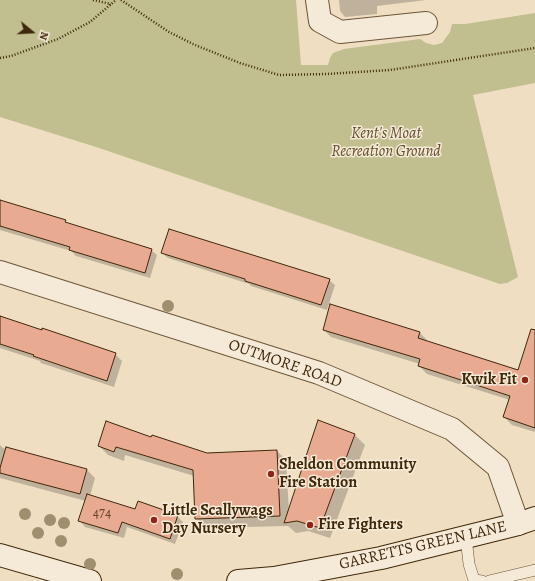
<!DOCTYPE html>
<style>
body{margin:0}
#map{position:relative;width:535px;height:581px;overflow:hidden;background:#f0dec3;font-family:Alegreya,serif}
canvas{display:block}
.north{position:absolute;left:12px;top:12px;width:40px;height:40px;-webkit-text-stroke:3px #f5ead8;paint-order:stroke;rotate:108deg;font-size:11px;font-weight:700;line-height:16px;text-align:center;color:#3f2709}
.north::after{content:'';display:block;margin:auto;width:14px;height:18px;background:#3f2709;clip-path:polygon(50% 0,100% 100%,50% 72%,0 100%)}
</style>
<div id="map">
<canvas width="535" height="581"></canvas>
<div class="north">N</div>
</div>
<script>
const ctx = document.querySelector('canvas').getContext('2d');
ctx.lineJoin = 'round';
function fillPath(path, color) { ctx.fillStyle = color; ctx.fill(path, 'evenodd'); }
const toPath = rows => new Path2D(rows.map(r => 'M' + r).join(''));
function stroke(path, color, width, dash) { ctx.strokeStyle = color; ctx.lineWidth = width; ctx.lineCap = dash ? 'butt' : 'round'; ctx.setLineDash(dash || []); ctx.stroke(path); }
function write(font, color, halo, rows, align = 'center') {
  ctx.font = font + ' Alegreya,serif'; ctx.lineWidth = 3; ctx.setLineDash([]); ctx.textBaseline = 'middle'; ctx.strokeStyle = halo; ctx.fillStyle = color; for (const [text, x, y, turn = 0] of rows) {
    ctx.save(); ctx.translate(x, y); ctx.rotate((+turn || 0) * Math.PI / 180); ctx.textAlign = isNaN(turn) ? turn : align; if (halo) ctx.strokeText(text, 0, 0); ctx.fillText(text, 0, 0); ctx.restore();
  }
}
fillPath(toPath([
 [0,0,296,0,301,65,328,65,330,58,333,53,344,49,420,39,426,43,434,45,442,43,450,32,452,24,465,24,535,13,535,83,473,95,518,277,507,283,500,284,96,147,0,117]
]), '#c1bf8f');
fillPath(toPath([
 [339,0,426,0,377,6,377,14,345,17,340,11],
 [0,201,65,220,69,225,151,250,157,255,150,278,76,256,71,251,0,230],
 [162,253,329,280,335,285,327,310,251,286,249,284,168,258],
 [0,317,115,354,122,361,114,387,41,363,40,361,0,348],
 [324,330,419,332,427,340,426,341,519,371,535,343,535,432,512,425,504,417,510,400,427,374,419,366,420,364,331,337],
 [355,435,365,445,330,538,308,531,296,533,288,526,206,528,196,518,194,476,125,455,124,461,108,455,99,446,152,438,207,454,277,451,286,460,289,512],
 [0,445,3,448,87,470,95,478,90,496,136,510,177,516,183,522,175,544,127,527,124,538,85,527,80,521,86,501,0,478]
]), '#0003');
const building = toPath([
 [0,200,66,220,65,222,152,249,145,273,69,250,70,247,0,226,0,200],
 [169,229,330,279,321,305,245,281,245,279,161,253,169,229],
 [330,304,420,332,418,338,518,370,531,329,535,330,535,428,503,417,510,396,418,366,420,359,323,330,330,304],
 [0,316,42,330,42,328,116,353,107,381,33,356,34,355,0,344,0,316],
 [318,420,355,434,320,528,297,521,284,523,318,420],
 [106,421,151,437,152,435,207,453,277,450,280,516,195,519,193,470,116,447,114,452,98,446,106,421],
 [6,447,87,469,80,494,0,473,0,468,6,447],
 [87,494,135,509,138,501,178,515,170,539,122,522,118,533,78,521,87,494]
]);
fillPath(building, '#e9aa92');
stroke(building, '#3f2709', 1);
const lane = toPath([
 [466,537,469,564,474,580,482,581],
 [489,581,535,570]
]);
const street = toPath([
 [317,0,320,21,340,32,426,23],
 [0,272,319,373,452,429,498,467,518,524]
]);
const secondary = toPath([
 [0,555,90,581],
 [238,581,274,578,381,558,518,524,535,518]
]);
stroke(lane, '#6b5538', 12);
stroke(street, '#6b5538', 24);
stroke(secondary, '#3f2709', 24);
stroke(toPath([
 [93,0,111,4],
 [121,0,169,32,195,45,240,63,279,75,326,74,390,70,535,48],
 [0,58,11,56,58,39,90,22,116,0]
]), '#3f2709', 2.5, [1, 2]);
stroke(lane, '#f5ead8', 11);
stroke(street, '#f5ead8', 22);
stroke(secondary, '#f5ead8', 22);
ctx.fillStyle = '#a18e6f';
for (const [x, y] of [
 [168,306],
 [25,514],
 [50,520],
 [64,523],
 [38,533],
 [61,541],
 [90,564],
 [177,574]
]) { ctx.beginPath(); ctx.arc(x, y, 6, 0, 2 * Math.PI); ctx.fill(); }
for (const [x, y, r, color] of [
 [525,380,4,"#8f2418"],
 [271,474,4,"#8f2418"],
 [154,520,4,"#8f2418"],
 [310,525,4,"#8f2418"]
]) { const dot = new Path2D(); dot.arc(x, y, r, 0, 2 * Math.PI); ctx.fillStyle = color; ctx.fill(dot); stroke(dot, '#f5ead8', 1.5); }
write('14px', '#6a482b', null, [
 ["474",102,514]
]);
write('italic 16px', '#604d2a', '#f5ead8', [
 ["Kent's Moat",386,134],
 ["Recreation Ground",386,152]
]);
write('16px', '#3f2709', '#f5ead8', [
 ["OUTMORE ROAD",285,364,19],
 ["GARRETTS GREEN LANE",423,546,-13]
]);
write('bold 16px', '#3f2709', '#f5ead8', [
 ["Kwik Fit",517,380,"right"],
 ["Sheldon Community",279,465],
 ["Fire Station",279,483],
 ["Little Scallywags",162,511],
 ["Day Nursery",162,529],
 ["Fire Fighters",318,525]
], 'left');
</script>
